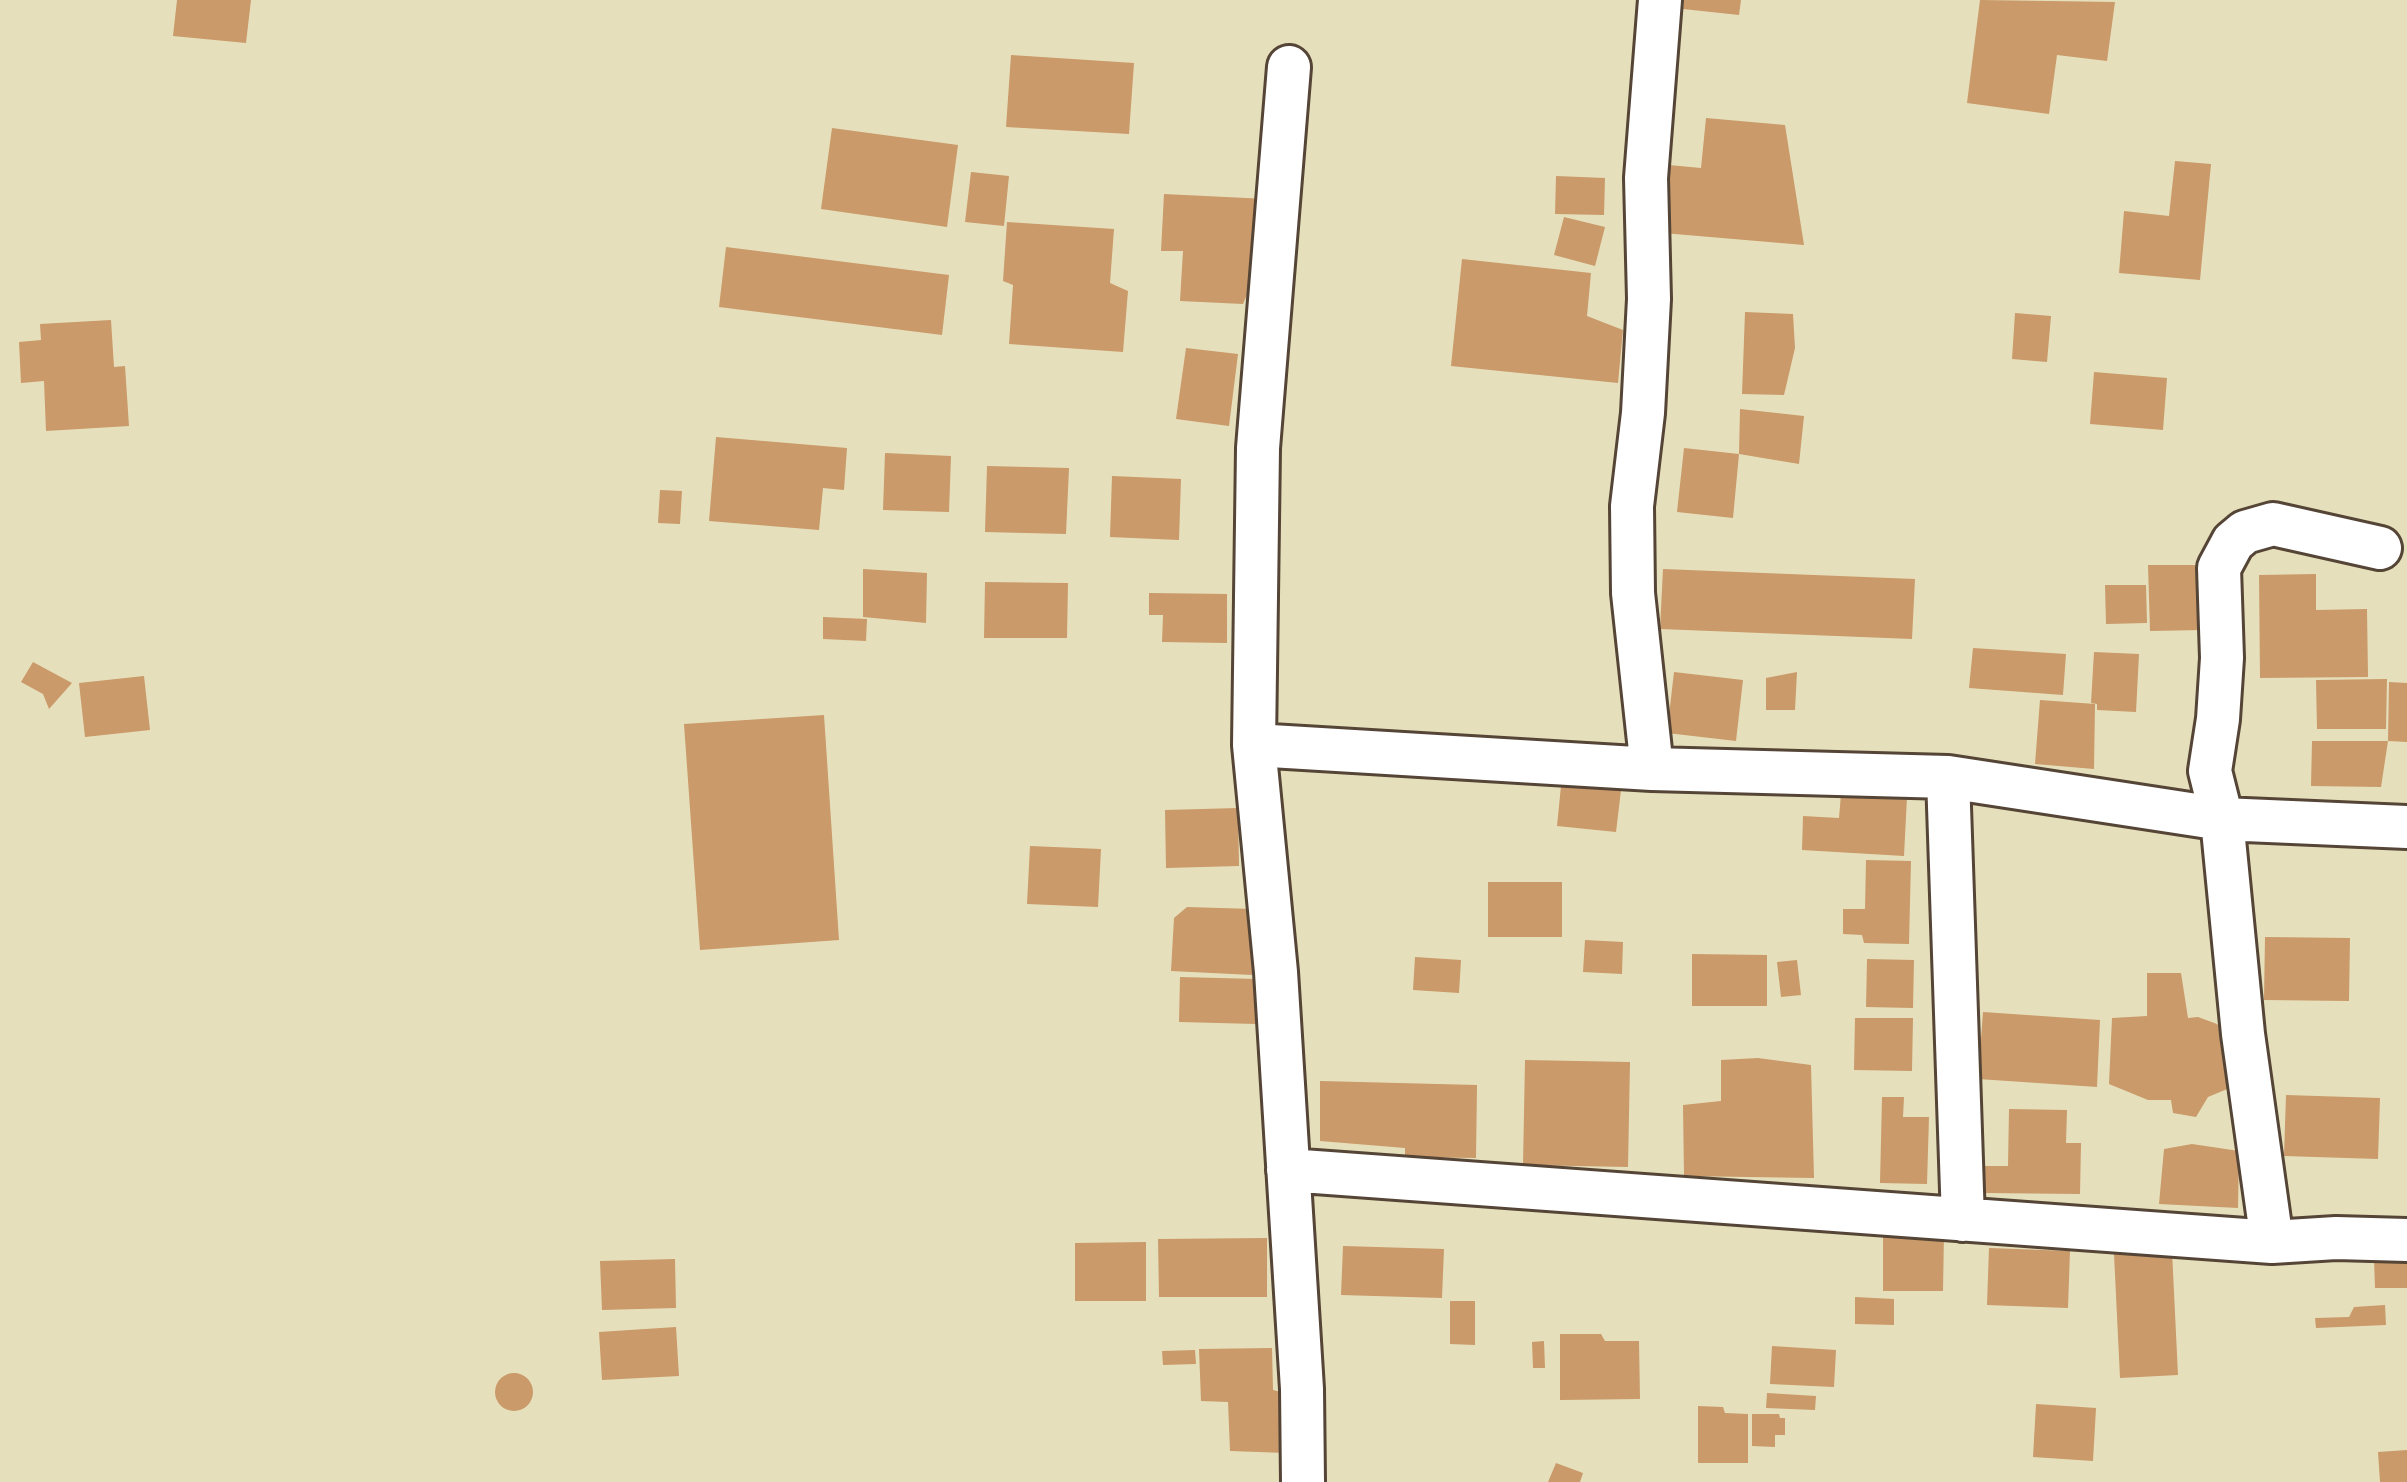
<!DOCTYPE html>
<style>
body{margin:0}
canvas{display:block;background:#e6dfbb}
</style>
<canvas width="2407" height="1482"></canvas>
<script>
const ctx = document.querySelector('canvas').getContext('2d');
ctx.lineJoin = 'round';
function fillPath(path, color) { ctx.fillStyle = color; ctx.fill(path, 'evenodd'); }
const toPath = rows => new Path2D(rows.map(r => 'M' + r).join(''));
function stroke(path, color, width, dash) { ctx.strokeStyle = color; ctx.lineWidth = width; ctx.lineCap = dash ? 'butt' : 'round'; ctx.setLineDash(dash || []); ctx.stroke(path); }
fillPath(toPath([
 [177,0,251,0,246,43,173,36],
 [1684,0,1741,0,1739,15,1683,9],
 [1980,0,2115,2,2107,61,2057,55,2049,114,1967,103],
 [1011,55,1134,63,1129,134,1006,127],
 [1706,118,1785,125,1804,245,1663,233,1669,165,1701,168],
 [832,128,958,145,947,227,821,209],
 [2175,161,2211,164,2200,280,2119,273,2124,211,2169,216],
 [971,172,1009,176,1004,226,965,222],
 [1556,176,1605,178,1604,215,1555,214],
 [1164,194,1267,199,1264,255,1243,304,1180,301,1183,251,1161,251],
 [1564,217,1605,227,1595,266,1554,255],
 [1007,222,1114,229,1110,283,1128,291,1123,352,1009,344,1013,285,1003,281],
 [726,247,949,275,942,335,719,307],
 [1462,259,1591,273,1587,316,1623,330,1618,383,1451,366],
 [1745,312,1793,314,1795,348,1784,395,1742,394],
 [2015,313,2051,316,2047,362,2012,359],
 [111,320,114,367,125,366,129,426,46,431,44,381,21,383,19,342,41,340,40,324],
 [1186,348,1238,354,1229,426,1176,419],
 [2094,372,2167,378,2163,430,2090,424],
 [1740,409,1804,416,1799,464,1739,454],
 [716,437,847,448,844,490,823,488,819,530,709,521],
 [1684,448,1739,454,1733,518,1677,512],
 [885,453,951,456,949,512,883,510],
 [987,466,1069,468,1066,534,985,532],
 [1112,476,1181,479,1179,540,1110,537],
 [660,490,682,491,680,524,658,523],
 [2148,565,2202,565,2203,630,2150,631],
 [863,569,927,573,926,623,863,617],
 [1663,569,1915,579,1912,639,1660,629],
 [2316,574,2316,610,2367,609,2368,677,2260,678,2259,575],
 [985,582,1068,583,1067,638,984,638],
 [2105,585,2146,585,2147,623,2106,624],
 [1149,593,1227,594,1227,643,1162,642,1163,615,1149,615],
 [823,617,867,619,866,641,823,639],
 [1973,648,2066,654,2063,695,1969,688],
 [2094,652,2139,654,2136,712,2097,710,2097,704,2091,703],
 [33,662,72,683,49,709,43,694,21,682],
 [1674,672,1743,680,1736,741,1667,733],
 [1797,672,1795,710,1766,710,1766,678],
 [144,676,150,730,85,737,79,683],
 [2387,679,2386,729,2317,729,2316,680],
 [2389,682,2407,683,2407,742,2388,741],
 [2040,700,2095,704,2094,769,2035,764],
 [824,715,839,940,700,950,684,724],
 [2312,741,2388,741,2381,787,2311,786],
 [1562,776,1622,782,1616,832,1557,826],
 [1841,794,1907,797,1904,856,1802,850,1803,816,1839,818],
 [1238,808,1239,866,1166,868,1165,810],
 [1030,846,1101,849,1098,907,1027,904],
 [1866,860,1911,861,1909,944,1864,943,1862,935,1843,934,1843,909,1865,909],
 [1488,882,1562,882,1562,937,1488,937],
 [1187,907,1254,909,1252,975,1171,971,1174,918],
 [2265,937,2350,938,2349,1001,2264,1000],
 [1585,940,1623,942,1622,974,1583,972],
 [1692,954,1767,955,1767,1006,1692,1006],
 [1415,957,1461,960,1459,993,1413,990],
 [1867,959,1914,960,1913,1008,1866,1007],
 [1797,960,1801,995,1781,997,1777,962],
 [2147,973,2181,973,2188,1018,2198,1017,2217,1024,2226,1036,2232,1087,2208,1097,2196,1117,2173,1113,2171,1100,2148,1100,2109,1084,2112,1018,2147,1016],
 [1180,977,1257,979,1256,1024,1179,1022],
 [1983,1012,2100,1020,2097,1087,1978,1079],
 [1855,1018,1913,1018,1912,1071,1854,1070],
 [1758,1058,1811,1065,1814,1178,1684,1176,1683,1105,1721,1101,1721,1060],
 [1525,1060,1630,1062,1628,1167,1523,1165],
 [1320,1081,1477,1085,1476,1158,1405,1157,1405,1148,1320,1141],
 [2286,1095,2380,1098,2378,1159,2284,1156],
 [1882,1097,1904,1097,1903,1117,1929,1117,1927,1184,1880,1183],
 [2009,1109,2067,1110,2066,1143,2081,1143,2080,1194,1985,1193,1985,1166,2008,1166],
 [2192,1144,2239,1151,2238,1208,2159,1204,2164,1149],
 [1883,1230,1944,1232,1943,1291,1883,1291],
 [1267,1238,1267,1297,1159,1297,1158,1239],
 [1146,1242,1146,1301,1075,1301,1075,1243],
 [1343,1246,1444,1249,1442,1298,1341,1295],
 [1989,1248,2070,1251,2068,1308,1987,1305],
 [2172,1251,2178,1375,2120,1378,2114,1254],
 [2374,1258,2407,1259,2407,1288,2375,1288],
 [675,1259,676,1308,602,1310,600,1261],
 [1855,1297,1894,1299,1894,1325,1855,1324],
 [1450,1301,1475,1301,1475,1345,1450,1344],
 [2385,1305,2386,1325,2316,1328,2315,1318,2349,1317,2354,1307],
 [676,1327,679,1376,602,1380,599,1332],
 [1560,1334,1601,1334,1605,1341,1639,1341,1640,1399,1560,1400],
 [1544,1341,1545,1368,1533,1368,1532,1342],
 [1772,1346,1836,1350,1834,1387,1770,1384],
 [1272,1348,1273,1390,1281,1392,1286,1453,1230,1451,1228,1402,1201,1401,1199,1349],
 [1195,1350,1196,1364,1163,1365,1162,1351],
 '495 1392a19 19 0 1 1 38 0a19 19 0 1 1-38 0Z',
 [1767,1393,1816,1396,1815,1410,1766,1408],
 [2036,1404,2096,1408,2093,1461,2033,1457],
 [1698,1406,1723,1407,1725,1413,1748,1414,1748,1463,1698,1463],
 [1752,1414,1779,1414,1780,1418,1785,1418,1785,1435,1775,1435,1775,1447,1752,1446],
 [2407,1450,2407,1482,2380,1482,2378,1452],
 [1556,1463,1583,1473,1580,1482,1548,1482]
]), '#ca9a6a');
const minor = toPath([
 [1289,67,1258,448,1254,745,1276,972,1302,1389,1303,1482],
 [1254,745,1652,769,1948,777,2222,819,2407,827],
 [1652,769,1633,593,1632,506,1643,413,1649,299,1646,178,1660,0],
 [1948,777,1963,1220],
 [1288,1170,2272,1242,2336,1238,2407,1240],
 [2272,1242,2243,1034,2222,819,2210,771,2218,719,2222,658,2219,568,2233,542,2245,532,2273,524,2380,548]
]);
stroke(minor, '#554536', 48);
stroke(minor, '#fff', 42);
</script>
